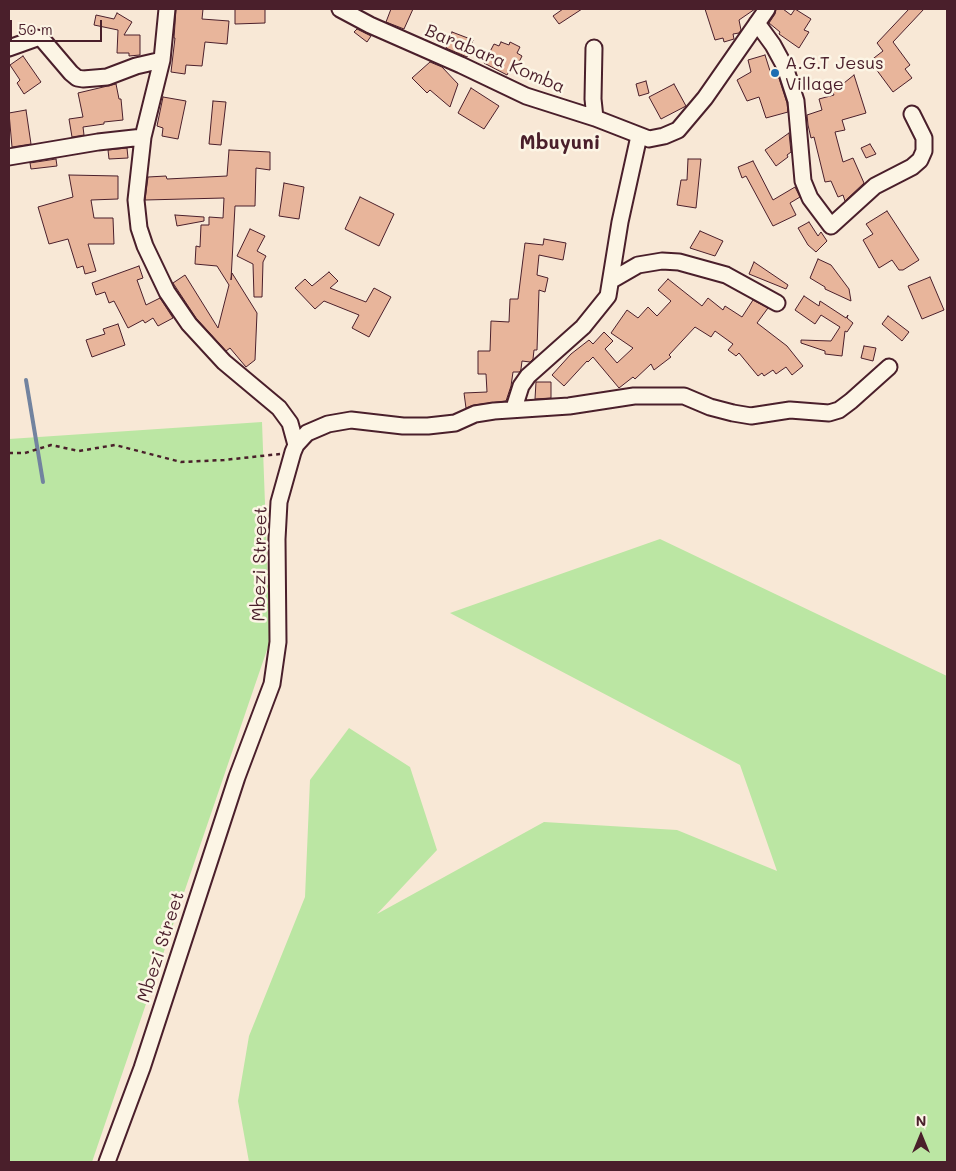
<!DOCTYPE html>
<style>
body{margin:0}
#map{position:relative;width:956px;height:1171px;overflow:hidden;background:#f8e8d6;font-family:Mali,sans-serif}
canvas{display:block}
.frame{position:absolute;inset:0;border:10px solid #4a1f2b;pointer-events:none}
.north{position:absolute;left:896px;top:1111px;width:50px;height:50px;-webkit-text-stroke:4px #fcf5e5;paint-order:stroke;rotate:0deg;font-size:14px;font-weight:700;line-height:20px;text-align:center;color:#4a1f2b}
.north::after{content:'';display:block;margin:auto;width:18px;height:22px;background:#4a1f2b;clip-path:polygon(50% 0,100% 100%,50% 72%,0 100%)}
.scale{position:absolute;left:10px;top:20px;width:92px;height:22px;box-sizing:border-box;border:2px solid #4a1f2b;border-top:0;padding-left:6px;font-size:15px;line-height:18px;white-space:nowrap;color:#4a1f2b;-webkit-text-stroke:4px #fcf5e5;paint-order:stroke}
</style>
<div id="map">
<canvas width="956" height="1171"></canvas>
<div class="frame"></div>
<div class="north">N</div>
<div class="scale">50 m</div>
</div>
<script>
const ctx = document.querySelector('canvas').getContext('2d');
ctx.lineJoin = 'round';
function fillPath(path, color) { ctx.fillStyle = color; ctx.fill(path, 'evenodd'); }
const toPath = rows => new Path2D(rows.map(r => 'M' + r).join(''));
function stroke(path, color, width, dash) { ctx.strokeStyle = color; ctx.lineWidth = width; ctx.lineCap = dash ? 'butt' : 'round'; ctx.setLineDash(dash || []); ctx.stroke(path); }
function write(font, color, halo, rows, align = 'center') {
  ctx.font = font + ' Mali,sans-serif'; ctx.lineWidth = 5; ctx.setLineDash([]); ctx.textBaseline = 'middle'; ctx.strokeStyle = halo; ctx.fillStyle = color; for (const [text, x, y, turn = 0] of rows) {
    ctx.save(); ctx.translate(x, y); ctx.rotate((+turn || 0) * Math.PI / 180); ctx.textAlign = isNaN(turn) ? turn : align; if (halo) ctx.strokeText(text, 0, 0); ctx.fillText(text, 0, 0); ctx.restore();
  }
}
fillPath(toPath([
 [262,422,270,641,92,1162,9,1162,9,439],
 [660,539,947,676,947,1162,249,1162,238,1101,249,1036,305,897,310,780,349,728,410,767,437,850,377,914,544,822,677,830,777,871,740,765,450,613]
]), '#bbe6a3');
stroke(toPath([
 [26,380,43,482]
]), '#72839f', 4);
const building = toPath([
 [176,9,203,9,202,19,229,21,227,44,205,42,202,66,186,65,185,74,171,72,175,38,174,38,176,9],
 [235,9,265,9,265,23,235,24,235,9],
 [391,9,413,9,404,29,386,22,391,9],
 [563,9,582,9,559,24,553,16,563,9],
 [705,9,755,9,739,20,741,30,739,33,733,34,734,39,724,42,723,38,715,40,705,9],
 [776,9,783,9,791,15,795,9,811,19,804,30,809,32,799,48,779,34,780,32,769,23,775,14,776,9],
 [909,9,924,9,893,42,910,65,905,69,912,78,893,92,870,61,883,51,877,43,909,9],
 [117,13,132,22,124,35,140,35,140,55,129,56,129,53,117,53,118,30,94,25,96,15,114,19,117,13],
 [357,29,371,36,367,42,354,32,357,29],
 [452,32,473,40,467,57,446,48,452,32],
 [501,42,509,45,510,42,520,47,517,53,522,56,516,68,512,66,507,75,484,63,494,44,499,46,501,42],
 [765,55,771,74,777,72,787,103,788,112,766,118,759,97,747,101,737,80,751,72,748,60,765,55],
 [23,56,41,82,24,94,17,83,20,80,10,65,23,56],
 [430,62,442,67,458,84,450,107,430,90,427,93,412,78,430,62],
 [854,75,866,113,842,120,845,130,835,132,843,162,853,158,864,183,845,201,843,195,838,197,831,181,825,182,814,137,811,138,808,125,807,115,822,110,819,99,834,95,831,89,844,83,854,75],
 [646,81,649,93,639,96,636,84,646,81],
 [116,84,119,99,121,99,123,120,104,122,104,124,83,127,84,135,72,137,69,119,83,117,78,93,116,84],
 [674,84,686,106,661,119,649,97,674,84],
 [471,88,499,106,484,129,458,113,471,88],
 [163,97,186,101,178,139,162,136,163,128,157,126,163,97],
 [213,101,226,102,221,145,209,144,213,101],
 [26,110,31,144,12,147,9,113,26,110],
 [789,133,791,152,787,155,788,157,776,166,765,150,789,133],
 [870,144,876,154,866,158,861,148,870,144],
 [127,148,128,158,109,159,108,150,127,148],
 [229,150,270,152,270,170,256,168,255,206,235,206,231,280,232,273,257,313,255,360,246,367,230,348,226,351,196,318,173,283,185,275,218,328,229,285,217,266,195,264,196,246,200,247,201,225,209,225,209,217,223,218,224,198,145,200,148,177,166,176,167,179,227,176,229,150],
 [56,159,57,166,31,169,30,163,56,159],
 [688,159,701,159,696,208,677,205,681,180,687,180,688,159],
 [753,161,773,200,795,187,800,197,790,203,796,215,773,226,746,176,742,178,738,167,753,161],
 [69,175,118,176,118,199,91,200,94,218,113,218,114,244,88,244,96,271,85,274,83,266,77,268,68,239,49,244,38,207,73,197,69,175],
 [284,183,304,187,299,219,279,216,284,183],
 [360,197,394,214,379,246,345,229,360,197],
 [887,211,919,260,903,270,899,270,892,260,879,268,863,240,873,234,866,224,887,211],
 [175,215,204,217,204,221,177,226,175,215],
 [809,222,818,236,821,232,827,241,816,252,808,245,798,228,809,222],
 [250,229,265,236,257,251,266,256,263,262,262,297,254,297,253,264,237,256,250,229],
 [700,231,723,241,715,256,690,248,700,231],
 [544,239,566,243,563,260,539,255,537,275,548,278,545,292,539,290,537,350,534,350,533,359,530,362,522,361,521,369,520,372,513,372,511,386,506,401,474,405,466,408,464,393,487,392,486,374,478,374,478,351,490,351,491,321,509,322,510,299,518,299,525,243,543,245,544,239],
 [818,259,831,265,849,289,851,301,825,289,825,287,810,278,818,259],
 [754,262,788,285,786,289,749,274,754,262],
 [139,266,143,278,137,280,146,305,160,298,173,318,158,326,153,318,145,323,143,320,128,328,114,301,109,303,105,292,96,295,92,283,139,266],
 [329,272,338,281,330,288,366,302,374,288,391,297,369,337,352,328,359,315,324,301,315,309,295,288,305,279,312,286,329,272],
 [930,277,944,310,922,319,908,286,930,277],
 [668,279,702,306,708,298,723,310,725,306,742,317,753,300,768,308,757,323,787,346,803,366,792,375,786,367,776,374,773,370,764,376,762,373,758,376,739,353,736,356,728,350,733,344,715,331,711,337,695,327,669,355,671,357,654,370,651,364,635,379,633,377,619,388,593,357,588,362,587,361,564,386,552,375,571,354,589,340,593,344,604,332,613,341,605,349,617,363,633,348,611,333,627,310,638,318,648,307,657,316,671,301,658,290,668,279],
 [804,296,819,306,820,301,846,318,848,315,847,318,853,323,847,332,845,331,842,356,825,354,825,351,801,343,801,340,831,341,840,327,821,315,815,324,795,310,804,296],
 [888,316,909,332,902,341,882,324,888,316],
 [118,324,125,345,92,357,86,340,105,334,103,329,118,324],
 [864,346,876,348,873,361,861,358,864,346],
 [536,382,551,382,551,398,535,399,536,382]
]);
fillPath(building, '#e8b59b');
stroke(building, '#4a1f2b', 1);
const minor = toPath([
 [167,9,162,60,143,137,136,200,139,228,145,246,167,292,189,324,224,362,279,408,290,423,296,445],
 [340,9,370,25,461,65,526,96,595,118,649,139,664,136,678,130,705,98,767,9],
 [757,23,773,45,785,67,796,101,803,181,810,198,831,226,875,186,912,167,920,160,924,151,924,138,912,114],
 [9,48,37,38,42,39,71,73,77,78,83,79,107,77,136,66,162,60],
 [594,48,593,99,595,118],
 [9,157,98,142,143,137],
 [612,280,638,265,662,261,679,262,726,275,777,303],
 [514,408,521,386,528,376,583,327,608,296,620,222,639,136],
 [107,1162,142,1068,237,777,272,684,278,642,277,539,279,502,293,452,296,445,307,433,328,424,351,420,403,426,428,426,455,423,475,414,494,411,569,406,634,396,684,396,710,407,733,413,751,416,790,410,829,413,839,410,851,401,889,367]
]);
stroke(minor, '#4a1f2b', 19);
stroke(toPath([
 [9,453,25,453,51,445,79,451,115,445,181,462,224,460,280,454]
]), '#4a1f2b', 2.5, [4, 4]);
stroke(minor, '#fcf5e5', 15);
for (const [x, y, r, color] of [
 [775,73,5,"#1f6fb2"]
]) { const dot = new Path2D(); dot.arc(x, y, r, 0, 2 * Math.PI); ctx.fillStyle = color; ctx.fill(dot); stroke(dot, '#fcf5e5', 2); }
write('18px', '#4a1f2b', '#fcf5e5', [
 ["Barabara Komba",495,59,23],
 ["Mbezi Street",260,564,-89],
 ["Mbezi Street",161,947,-72]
]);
write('18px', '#4a1f2b', '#fcf5e5', [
 ["A.G.T Jesus",785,63],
 ["Village",785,84]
], 'left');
write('bold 20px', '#4a1f2b', '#fcf5e5', [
 ["Mbuyuni",560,143]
]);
</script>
